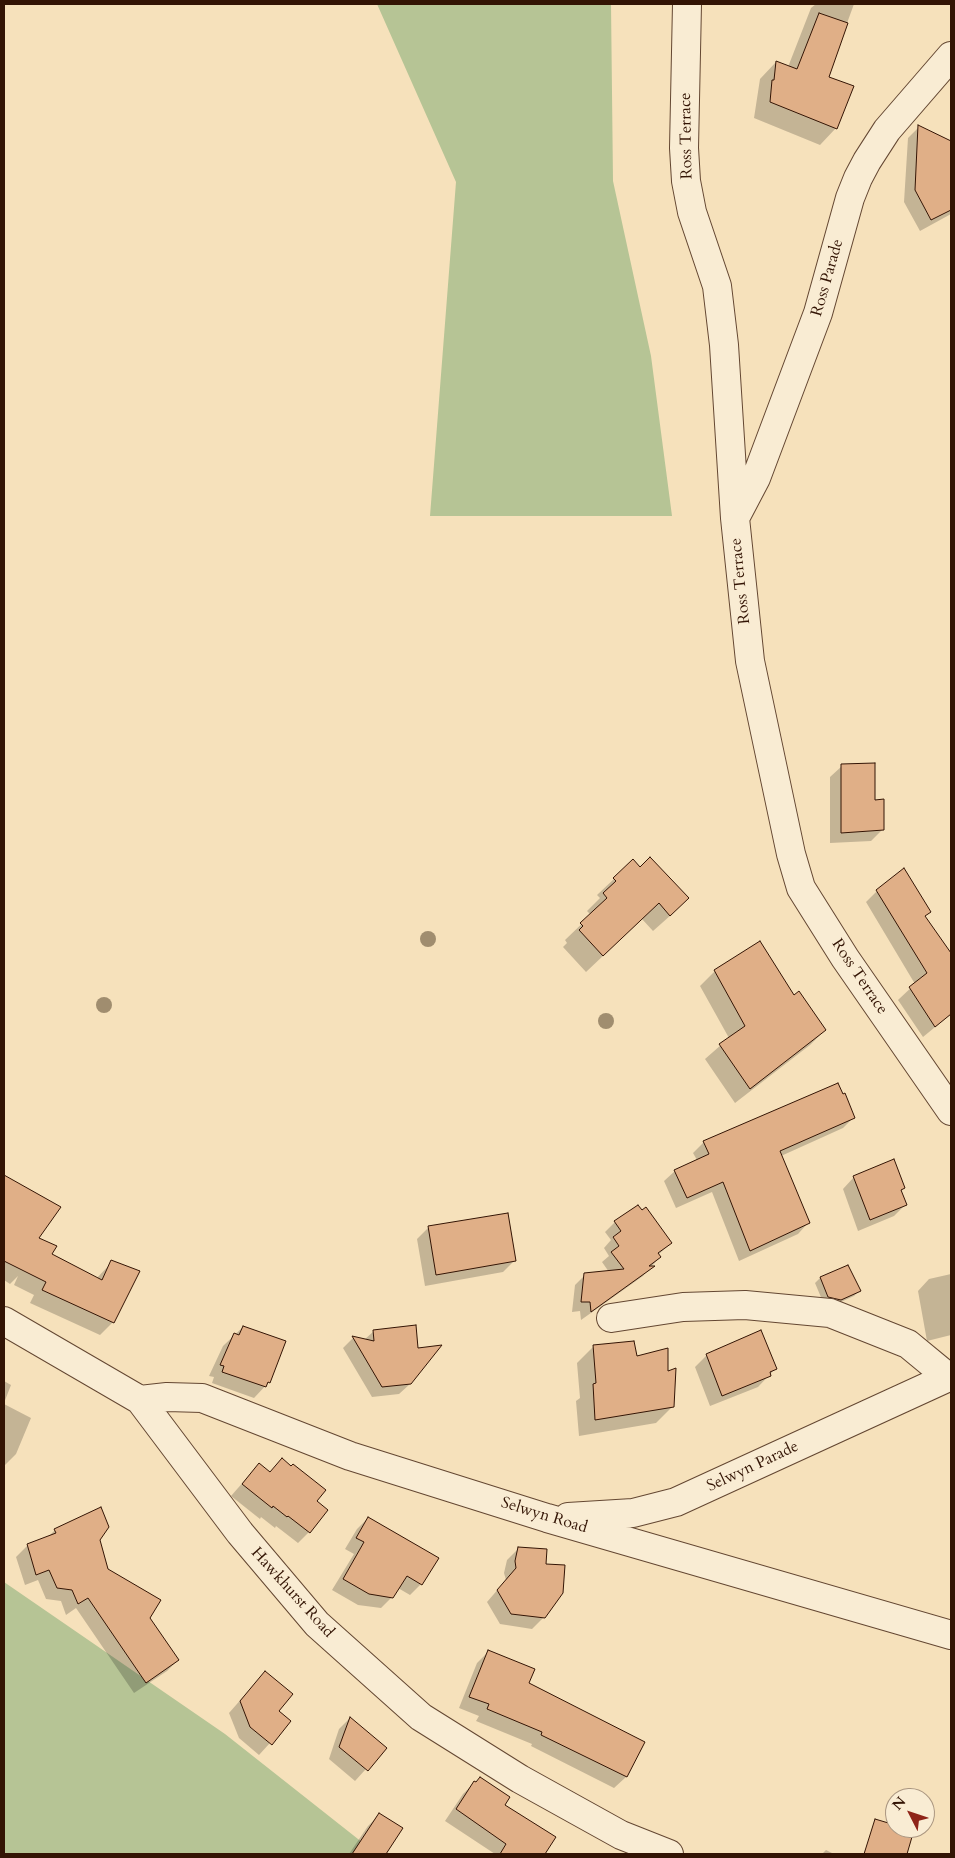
<!DOCTYPE html>
<style>
body{margin:0}
#map{position:relative;width:955px;height:1858px;overflow:hidden;background:#f6e1bb;font-family:Cardo,serif}
canvas{display:block}
.frame{position:absolute;inset:0;border:5px solid #331404;pointer-events:none}
.north{position:absolute;left:885px;top:1788px;width:50px;height:50px;box-sizing:border-box;background:#f9ecd3;border:1px solid #aa9680;border-radius:50%;rotate:311deg;font-size:14px;font-weight:700;line-height:20px;text-align:center;color:#331404}
.north::after{content:'';display:block;margin:auto;width:18px;height:22px;background:#8f2418;clip-path:polygon(50% 0,100% 100%,50% 72%,0 100%)}
</style>
<div id="map">
<canvas width="955" height="1858"></canvas>
<div class="frame"></div>
<div class="north">N</div>
</div>
<script>
const ctx = document.querySelector('canvas').getContext('2d');
ctx.lineJoin = 'round';
function fillPath(path, color) { ctx.fillStyle = color; ctx.fill(path, 'evenodd'); }
const toPath = rows => new Path2D(rows.map(r => 'M' + r).join(''));
function stroke(path, color, width, dash) { ctx.strokeStyle = color; ctx.lineWidth = width; ctx.lineCap = dash ? 'butt' : 'round'; ctx.setLineDash(dash || []); ctx.stroke(path); }
function write(font, color, halo, rows, align = 'center') {
  ctx.font = font + ' Cardo,serif'; ctx.lineWidth = 4; ctx.setLineDash([]); ctx.textBaseline = 'middle'; ctx.strokeStyle = halo; ctx.fillStyle = color; for (const [text, x, y, turn = 0] of rows) {
    ctx.save(); ctx.translate(x, y); ctx.rotate((+turn || 0) * Math.PI / 180); ctx.textAlign = isNaN(turn) ? turn : align; if (halo) ctx.strokeText(text, 0, 0); ctx.fillText(text, 0, 0); ctx.restore();
  }
}
fillPath(toPath([
 [377,4,611,4,613,181,651,356,672,516,430,516,456,182],
 [4,1582,225,1734,377,1854,4,1854]
]), '#b6c495');
fillPath(toPath([
 [816,4,854,4,827,78,836,128,820,145,754,118,760,79,776,62,788,67,811,8],
 [919,127,951,143,951,214,920,231,904,202,908,138],
 [842,766,873,801,883,829,871,841,830,843,830,777],
 [633,861,671,915,653,931,642,919,586,972,563,947,567,943,565,940,591,915,587,911,600,898,597,895],
 [877,891,924,917,951,956,951,1014,923,1037,898,1000,915,984,866,902],
 [715,971,793,997,825,1030,810,1045,735,1103,705,1059,729,1038,700,986],
 [854,1117,843,1128,781,1156,808,1223,798,1234,739,1261,712,1192,676,1208,664,1181,675,1171,697,1160,693,1153,704,1142],
 [4,1177,59,1208,37,1238,50,1254,96,1279,112,1262,113,1322,100,1335,30,1303,34,1295,14,1285,18,1276,10,1284,4,1280],
 [854,1177,904,1188,900,1192,905,1205,894,1216,858,1231,843,1189],
 [642,1212,671,1243,658,1255,660,1257,643,1276,581,1320,580,1311,572,1312,575,1285,585,1275,609,1272,602,1262,609,1256,604,1248,611,1240,605,1232,615,1222],
 [507,1214,514,1261,503,1272,425,1286,417,1239,428,1228],
 [951,1274,951,1335,927,1341,918,1291,929,1279],
 [820,1278,859,1291,854,1296,834,1305,823,1302,815,1283],
 [243,1327,269,1382,254,1398,212,1383,214,1377,209,1376,223,1346],
 [374,1331,410,1384,399,1394,372,1397,343,1348,353,1338,364,1340],
 [760,1332,776,1368,758,1387,710,1406,695,1367,706,1356],
 [594,1346,636,1357,666,1373,673,1406,656,1423,579,1436,576,1401,580,1398,577,1363],
 [4,1381,11,1385,4,1403],
 [4,1404,31,1418,16,1454,5,1465],
 [259,1464,269,1473,309,1532,298,1543,276,1526,275,1528,261,1517,260,1519,231,1496],
 [368,1518,421,1584,410,1595,398,1588,392,1597,381,1608,358,1605,332,1590,354,1554,345,1549,357,1529],
 [55,1530,98,1540,107,1570,149,1618,178,1660,167,1671,134,1693,76,1608,66,1615,61,1601,46,1599,38,1580,25,1585,16,1557,28,1545,48,1537],
 [519,1548,544,1617,532,1629,500,1624,487,1602,506,1580,504,1573,507,1560],
 [489,1651,528,1684,643,1742,626,1777,614,1788,531,1746,532,1744,476,1721,479,1716,459,1708,477,1663],
 [265,1672,277,1711,289,1722,259,1755,239,1738,229,1713],
 [350,1718,385,1748,355,1781,329,1759,339,1729],
 [474,1783,503,1805,554,1838,544,1854,495,1854,445,1821,463,1794],
 [379,1815,385,1853,387,1854,349,1854,368,1826],
 [826,1850,834,1854,822,1854]
]), '#0003');
const building = toPath([
 [819,13,848,23,829,77,854,86,837,129,770,102,772,80,774,80,776,61,797,69,819,13],
 [918,125,951,141,951,210,931,220,915,190,918,125],
 [875,763,875,800,884,799,884,830,841,833,841,764,875,763],
 [650,857,689,898,670,916,659,903,603,956,579,930,583,926,580,923,607,898,603,893,616,881,613,878,633,859,640,867,650,857],
 [904,868,931,912,925,916,951,953,951,1014,935,1027,909,987,927,973,876,890,904,868],
 [760,941,794,995,799,991,826,1030,750,1089,719,1044,745,1026,714,970,760,941],
 [838,1083,843,1094,845,1093,855,1118,780,1151,810,1223,750,1251,723,1182,687,1198,674,1170,709,1154,703,1141,838,1083],
 [894,1159,905,1188,901,1190,907,1205,870,1220,853,1176,894,1159],
 [4,1175,61,1207,39,1238,57,1246,52,1254,102,1280,111,1260,140,1271,114,1323,42,1290,46,1282,4,1261,4,1175],
 [638,1205,642,1210,646,1207,672,1243,658,1253,661,1257,649,1266,655,1266,591,1312,590,1302,581,1302,584,1273,624,1269,611,1252,619,1246,613,1237,621,1231,614,1221,638,1205],
 [508,1213,516,1261,436,1275,428,1226,508,1213],
 [848,1265,861,1291,841,1300,828,1297,820,1277,848,1265],
 [416,1325,418,1348,442,1345,411,1384,382,1387,352,1336,374,1341,373,1330,416,1325],
 [243,1326,286,1341,270,1383,268,1382,266,1387,222,1372,224,1366,220,1365,234,1333,239,1335,243,1326],
 [761,1330,777,1369,770,1372,771,1376,722,1396,706,1354,761,1330],
 [634,1341,637,1356,668,1348,668,1371,676,1368,674,1407,595,1420,593,1384,596,1383,593,1345,634,1341],
 [282,1458,291,1466,293,1464,326,1490,317,1501,328,1510,310,1533,288,1516,287,1517,273,1506,272,1508,242,1484,259,1463,270,1472,282,1458],
 [101,1507,109,1527,100,1540,108,1569,161,1600,150,1618,179,1660,146,1683,88,1598,78,1604,72,1590,57,1588,49,1570,36,1575,27,1544,56,1533,54,1529,101,1507],
 [368,1517,439,1558,422,1585,407,1576,393,1598,369,1594,343,1579,364,1542,356,1538,368,1517],
 [518,1547,547,1549,546,1564,565,1565,563,1593,545,1618,511,1614,497,1590,516,1568,515,1561,518,1547],
 [488,1650,535,1669,529,1683,645,1742,627,1777,541,1735,542,1732,487,1709,489,1704,469,1697,488,1650],
 [265,1671,293,1694,279,1711,291,1721,272,1745,250,1727,240,1701,265,1671],
 [350,1717,387,1748,368,1771,339,1747,350,1717],
 [480,1777,510,1797,505,1805,556,1837,545,1854,500,1854,506,1844,456,1809,474,1781,476,1782,480,1777],
 [379,1813,403,1828,386,1854,352,1854,379,1813],
 [875,1819,895,1825,895,1828,914,1830,907,1854,864,1854,875,1819]
]);
fillPath(building, '#e0af87');
stroke(building, '#331404', 1);
const minor = toPath([
 [687,4,684,148,686,181,692,212,717,286,724,345,735,518,750,661,791,854,801,888,845,958,951,1111],
 [735,518,756,478,818,313,850,198,858,178,867,161,887,130,951,56],
 [611,1318,683,1307,745,1305,830,1313,908,1344,948,1377],
 [4,1321,140,1400,240,1533,317,1624,421,1717,520,1779,621,1835,669,1854],
 [140,1400,167,1397,202,1398,350,1456,547,1518,951,1635],
 [568,1517,633,1513,676,1502,951,1376]
]);
stroke(minor, '#644732', 30);
stroke(minor, '#f9ecd3', 28);
ctx.fillStyle = '#a08d6f';
for (const [x, y] of [
 [428,939],
 [104,1005],
 [606,1021]
]) { ctx.beginPath(); ctx.arc(x, y, 8, 0, 2 * Math.PI); ctx.fill(); }
write('16px', '#331404', '#f9ecd3', [
 ["Ross Terrace",687,136,-91],
 ["Ross Parade",828,278,-74],
 ["Ross Terrace",741,581,-96],
 ["Ross Terrace",859,977,56],
 ["Selwyn Parade",753,1467,-25],
 ["Selwyn Road",544,1516,17],
 ["Hawkhurst Road",292,1593,48]
]);
</script>
